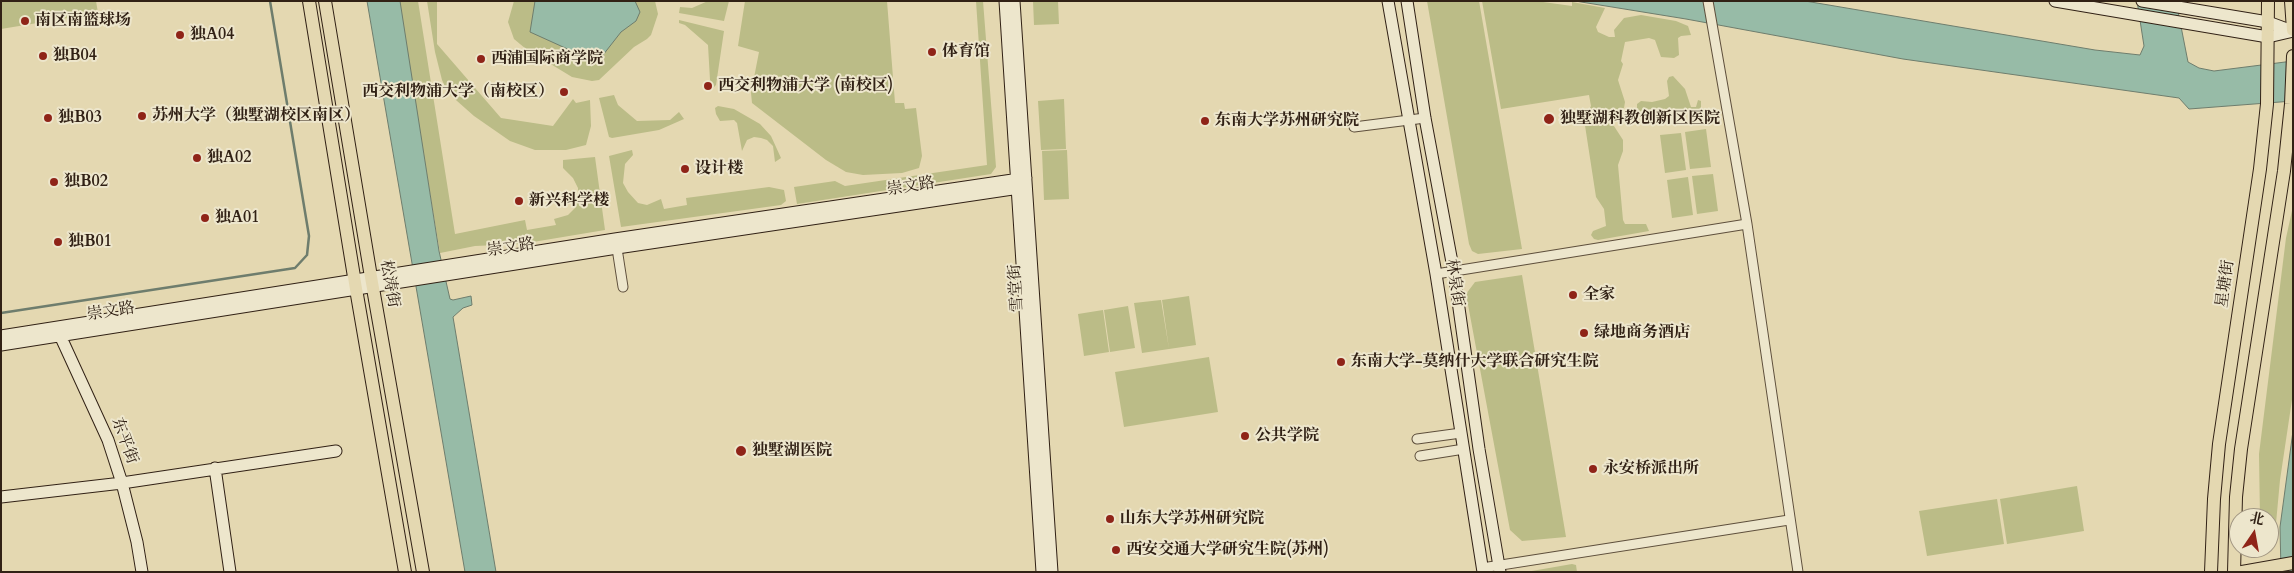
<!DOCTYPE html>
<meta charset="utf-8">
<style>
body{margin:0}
#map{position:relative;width:2294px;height:573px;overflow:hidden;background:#e4d8b1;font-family:Cardo,"Noto Serif SC",serif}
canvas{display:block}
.frame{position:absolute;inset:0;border:2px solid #312115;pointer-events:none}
.north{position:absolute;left:2229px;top:508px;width:50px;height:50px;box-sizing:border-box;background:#ede6cc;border:1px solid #a29783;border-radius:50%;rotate:12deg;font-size:14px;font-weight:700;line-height:20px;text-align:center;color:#312115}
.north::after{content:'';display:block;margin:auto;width:18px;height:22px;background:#8f2418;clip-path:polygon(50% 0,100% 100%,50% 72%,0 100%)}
</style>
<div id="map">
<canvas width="2294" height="573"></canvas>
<div class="frame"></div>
<div class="north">北</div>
</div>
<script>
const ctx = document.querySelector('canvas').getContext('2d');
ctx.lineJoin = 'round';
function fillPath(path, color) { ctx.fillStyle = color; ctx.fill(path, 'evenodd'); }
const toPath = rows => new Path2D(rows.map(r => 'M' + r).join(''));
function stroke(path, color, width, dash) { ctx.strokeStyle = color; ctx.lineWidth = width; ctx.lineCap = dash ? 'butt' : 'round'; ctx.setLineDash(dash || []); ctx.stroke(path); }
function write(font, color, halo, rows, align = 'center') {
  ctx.font = font + ' Cardo,"Noto Serif SC",serif'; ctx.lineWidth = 4; ctx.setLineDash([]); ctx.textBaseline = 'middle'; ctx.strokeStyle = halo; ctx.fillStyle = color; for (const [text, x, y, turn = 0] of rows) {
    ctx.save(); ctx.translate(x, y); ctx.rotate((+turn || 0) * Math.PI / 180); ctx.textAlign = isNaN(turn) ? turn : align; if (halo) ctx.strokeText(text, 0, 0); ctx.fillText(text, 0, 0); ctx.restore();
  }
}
fillPath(toPath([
 [1,1,96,1,98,13,1,29],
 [398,1,418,1,455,234,525,220,527,230,556,225,554,219,568,215,576,207,578,196,578,188,573,178,563,168,563,160,595,157,605,230,521,244,475,246,440,253],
 [427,1,437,1,437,44,501,118,553,126,573,99,576,103,590,100,591,126,586,145,566,150,535,150,510,141,474,116,448,93,442,80,435,52],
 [514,1,655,1,658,14,651,35,647,39,634,47,599,80,592,81,572,77,526,49,514,39,508,22],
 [708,1,729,1,724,21,679,13,680,7,692,8],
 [745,1,887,1,895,103,904,103,905,109,916,108,922,156,919,168,902,173,863,175,846,172,826,160,752,103,751,93,759,52,738,46],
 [976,1,983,1,996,167,991,174,797,204,794,187,835,181,845,186,987,165],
 [1033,1,1058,1,1059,24,1034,25],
 [1427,1,1479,1,1522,249,1478,254,1472,251,1469,244],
 [1482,1,1536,1,1572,6,1572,2,1605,8,1596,27,1598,32,1609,37,1615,37,1614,30,1624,18,1641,15,1676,21,1688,26,1691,35,1681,36,1678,38,1679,55,1674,58,1661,57,1655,40,1649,38,1625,42,1621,61,1623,64,1618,80,1625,102,1624,108,1614,114,1612,123,1623,140,1623,151,1618,165,1623,220,1625,224,1646,224,1649,231,1598,240,1594,239,1591,235,1593,231,1606,226,1604,209,1596,197,1584,119,1591,106,1589,95,1501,109],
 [679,20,724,31,716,85,713,88,708,83,710,80,708,45,685,25,679,23],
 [1673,76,1685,89,1691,107,1696,107,1698,100,1701,101,1701,109,1639,117,1641,113,1637,109,1637,104,1641,101,1652,102,1665,99,1669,96,1667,81,1669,77],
 [614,95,618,105,637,121,670,120,679,112,684,119,659,130,612,138,609,137,599,98],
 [1064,99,1066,149,1041,150,1038,101],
 [718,106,734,109,760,124,771,136,781,158,775,162,773,146,767,140,761,138,754,137,747,140,742,151,737,123,734,120,720,121,716,114,715,108],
 [1706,129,1711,167,1690,169,1685,132],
 [1681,133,1686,170,1665,173,1660,135],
 [632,150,633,155,625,164,623,183,628,192,638,203,647,205,661,199,664,209,687,205,686,198,769,187,784,190,786,201,781,205,621,227,609,156],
 [1067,150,1069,199,1044,200,1042,151],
 [1713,174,1718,211,1697,214,1692,176],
 [1688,177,1693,215,1672,218,1667,180],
 [2293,206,2293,393,2280,480,2275,534,2269,533,2269,518,2260,518,2259,454,2286,238],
 [1522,275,1566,537,1522,541,1510,530,1466,294,1475,282],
 [1189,296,1196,345,1169,349,1162,300],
 [1161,300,1169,349,1142,353,1134,303],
 [1128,306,1135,348,1110,352,1104,310],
 [1103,310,1109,352,1084,356,1078,314],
 [1209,357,1218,412,1124,427,1115,372],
 [2077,486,2084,531,2007,544,2000,499],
 [1997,499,2004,544,1927,556,1919,511],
 [1572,564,1576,565,1577,572,1526,572]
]), '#bbbc87');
const water = toPath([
 [367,1,400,1,439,251,450,299,453,300,471,296,472,305,463,308,453,317,496,572,465,572,367,1],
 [535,1,635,1,640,12,636,21,621,32,603,55,594,61,530,32,535,1],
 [1575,1,1805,1,2095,50,2140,55,2144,46,2137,1,2176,1,2188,62,2199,68,2214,71,2293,61,2293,101,2189,109,2179,98,1903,59,1686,19,1575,1],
 [2293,431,2293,572,2281,572,2280,527,2293,431]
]);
fillPath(water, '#97bba7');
stroke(water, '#6e7d6d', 1);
stroke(toPath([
 [1,313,295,268,307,255,309,236,270,1]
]), '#6e7d6d', 2.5);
const street = toPath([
 [1708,1,1747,224,1798,572],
 [1354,127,1425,118],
 [616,242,623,287],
 [1436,274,1747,224],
 [1417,439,1461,433],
 [1420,456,1464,449],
 [1482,568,1789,520]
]);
const secondary = toPath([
 [1005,1,1042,572],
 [1014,1,1052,572],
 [1388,1,1436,274,1483,572],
 [1407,1,1425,118,1454,273,1479,449,1500,572],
 [2055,1,2268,37,2293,31],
 [2142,1,2268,22,2292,31],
 [58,331,108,440,122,483,137,542,142,572],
 [1,336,615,239,1026,178],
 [1,345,617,248,1026,187],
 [215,468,230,572],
 [1,497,122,483,336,451]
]);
const primary = toPath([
 [309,1,356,289,405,572],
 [325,1,371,277,423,572],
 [2291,1,2293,30],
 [2211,572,2214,499,2219,444,2260,169,2267,104,2268,1],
 [2234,572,2236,497,2241,449,2284,171,2291,104,2293,56],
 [2242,572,2293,563]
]);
stroke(street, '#5e4f3c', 11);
stroke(secondary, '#312115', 13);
stroke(primary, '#312115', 14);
stroke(street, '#ede6cc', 9);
stroke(secondary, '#ede6cc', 11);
stroke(primary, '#e4d8b1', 12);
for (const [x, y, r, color] of [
 [25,21,5,"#8f2418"],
 [180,35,5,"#8f2418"],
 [932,52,5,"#8f2418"],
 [43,56,5,"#8f2418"],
 [481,59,5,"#8f2418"],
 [708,86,5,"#8f2418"],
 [564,92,5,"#8f2418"],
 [142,116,5,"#8f2418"],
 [48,118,5,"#8f2418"],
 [1549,119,6,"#8f2418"],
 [1205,121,5,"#8f2418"],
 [197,158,5,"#8f2418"],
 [685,169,5,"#8f2418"],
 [54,182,5,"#8f2418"],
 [519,201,5,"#8f2418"],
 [205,218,5,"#8f2418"],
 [58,242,5,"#8f2418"],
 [1573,295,5,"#8f2418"],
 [1584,333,5,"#8f2418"],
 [1341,362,5,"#8f2418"],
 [1245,436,5,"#8f2418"],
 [741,451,6,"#8f2418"],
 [1593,469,5,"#8f2418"],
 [1110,519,5,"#8f2418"],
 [1116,550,5,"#8f2418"]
]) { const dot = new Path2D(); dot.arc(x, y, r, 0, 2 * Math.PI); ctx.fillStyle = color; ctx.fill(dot); stroke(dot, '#ede6cc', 2); }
write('bold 16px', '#312115', '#ede6cc', [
 ["南区南篮球场",35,21],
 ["独A04",190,35],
 ["体育馆",942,52],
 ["独B04",53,56],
 ["西浦国际商学院",491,59],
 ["西交利物浦大学 (南校区)",718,86],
 ["西交利物浦大学（南校区）",554,92,"right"],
 ["苏州大学（独墅湖校区南区）",152,116],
 ["独B03",58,118],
 ["独墅湖科教创新区医院",1560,119],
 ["东南大学苏州研究院",1215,121],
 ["独A02",207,158],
 ["设计楼",695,169],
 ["独B02",64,182],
 ["新兴科学楼",529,201],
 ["独A01",215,218],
 ["独B01",68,242],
 ["全家",1583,295],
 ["绿地商务酒店",1594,333],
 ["东南大学-莫纳什大学联合研究生院",1351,362],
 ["公共学院",1255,436],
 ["独墅湖医院",752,451],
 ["永安桥派出所",1603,469],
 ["山东大学苏州研究院",1120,519],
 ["西安交通大学研究生院(苏州)",1126,550]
], 'left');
write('16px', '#312115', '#ede6cc', [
 ["崇文路",911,187,-9],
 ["崇文路",511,248,-9],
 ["林泉街",1454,283,81],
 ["松涛街",389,284,80],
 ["星塘街",2226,284,-82],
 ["雪堂街",1017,288,-94],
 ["崇文路",111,312,-9],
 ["东平街",124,441,70]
]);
</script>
